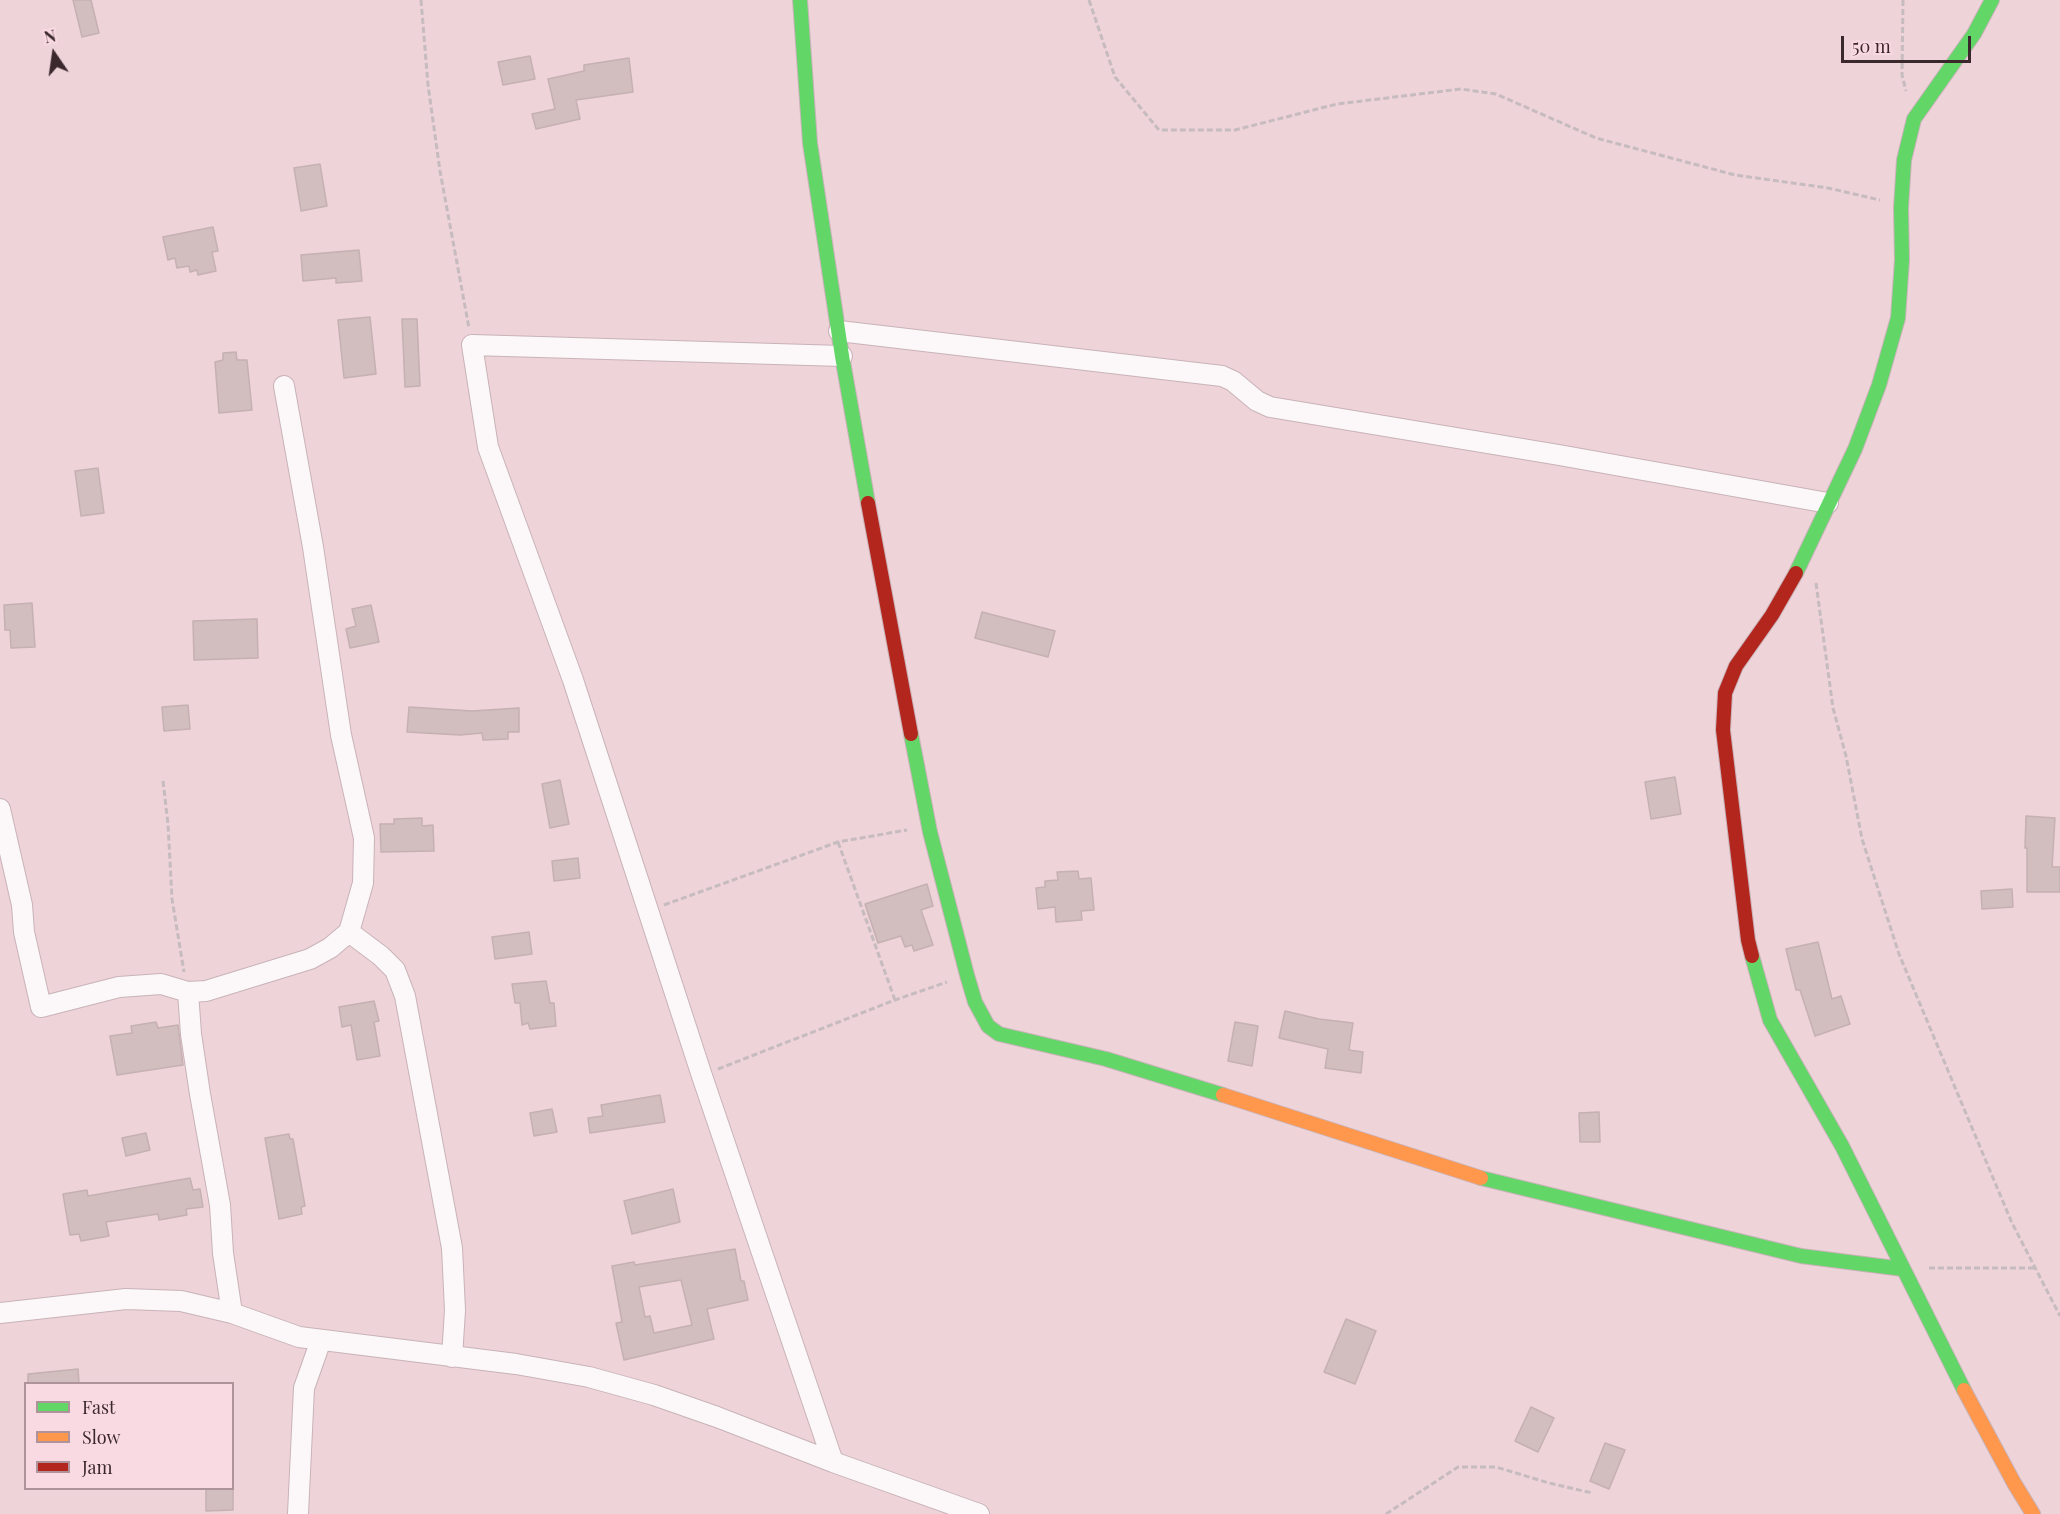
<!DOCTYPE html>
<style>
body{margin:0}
#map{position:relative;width:2060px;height:1514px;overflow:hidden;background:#eed3d9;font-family:"Playfair Display",serif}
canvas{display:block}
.legend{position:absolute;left:24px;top:1382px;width:210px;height:108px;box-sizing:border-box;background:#fadae2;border:2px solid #ae939a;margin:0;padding:8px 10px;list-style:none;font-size:18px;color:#3b282d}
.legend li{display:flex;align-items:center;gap:12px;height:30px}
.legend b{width:30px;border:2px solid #ae939a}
.north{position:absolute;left:24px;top:24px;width:60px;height:60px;-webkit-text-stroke:4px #fadae2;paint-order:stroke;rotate:347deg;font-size:16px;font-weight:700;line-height:24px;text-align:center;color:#3b282d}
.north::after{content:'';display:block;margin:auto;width:21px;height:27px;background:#3b282d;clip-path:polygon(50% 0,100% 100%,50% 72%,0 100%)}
.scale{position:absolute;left:1841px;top:36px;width:130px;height:27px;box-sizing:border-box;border:3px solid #3b282d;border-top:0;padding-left:8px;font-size:18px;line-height:21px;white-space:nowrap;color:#3b282d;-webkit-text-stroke:4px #fadae2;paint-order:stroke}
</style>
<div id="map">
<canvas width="2060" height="1514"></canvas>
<ul class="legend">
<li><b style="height:8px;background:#63d668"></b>Fast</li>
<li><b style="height:8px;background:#ff974d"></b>Slow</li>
<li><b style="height:8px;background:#b3261e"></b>Jam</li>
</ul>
<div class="north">N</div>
<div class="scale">50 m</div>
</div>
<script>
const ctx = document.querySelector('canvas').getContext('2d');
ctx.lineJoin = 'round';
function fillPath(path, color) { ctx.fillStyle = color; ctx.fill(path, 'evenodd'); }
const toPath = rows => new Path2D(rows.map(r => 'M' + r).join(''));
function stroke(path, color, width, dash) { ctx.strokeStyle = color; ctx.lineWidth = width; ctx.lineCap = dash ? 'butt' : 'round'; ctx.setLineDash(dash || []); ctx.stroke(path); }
const building = toPath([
 [73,0,91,0,99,33,82,37,73,0],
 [530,56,535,79,503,85,498,62,530,56],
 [629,58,633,92,576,100,580,119,536,129,532,114,555,109,548,79,584,71,584,65,629,58],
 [320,164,327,206,301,211,294,168,320,164],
 [213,227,218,251,212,252,216,271,198,275,197,270,190,272,189,266,177,268,175,258,168,260,163,237,213,227],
 [359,250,362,281,336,283,336,278,303,281,301,255,359,250],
 [370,317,376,374,344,378,338,320,370,317],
 [402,319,417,319,420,386,405,387,402,319],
 [236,352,237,360,247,360,252,410,219,413,215,362,223,360,223,353,236,352],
 [98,468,104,513,81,516,75,471,98,468],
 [32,603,35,647,11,648,10,630,5,630,4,605,32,603],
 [371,605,379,642,350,648,346,629,356,626,352,609,371,605],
 [982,612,1055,631,1048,657,975,638,982,612],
 [257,619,258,658,194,660,193,621,257,619],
 [188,705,190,729,164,731,162,707,188,705],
 [409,707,472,711,519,708,519,732,508,732,508,739,483,740,482,733,460,735,407,732,409,707],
 [1675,777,1681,814,1651,819,1645,782,1675,777],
 [560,780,569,824,550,828,542,784,560,780],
 [2026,816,2055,818,2052,867,2060,867,2060,892,2027,892,2027,848,2025,848,2026,816],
 [422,818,422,826,433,825,434,851,381,852,380,824,394,824,394,819,422,818],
 [578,858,580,878,554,881,552,861,578,858],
 [1078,871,1079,879,1091,878,1094,910,1081,911,1082,920,1056,922,1055,907,1038,909,1036,888,1045,887,1045,881,1058,880,1057,872,1078,871],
 [927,884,933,906,921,910,933,945,914,951,912,945,905,947,901,936,878,943,865,904,927,884],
 [2012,889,2013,907,1982,909,1981,891,2012,889],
 [529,932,532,954,495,959,492,937,529,932],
 [1818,942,1832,999,1841,996,1850,1024,1815,1036,1800,990,1796,990,1786,949,1818,942],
 [546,981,550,1003,554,1003,556,1026,530,1029,528,1023,522,1025,520,1003,515,1003,512,984,546,981],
 [374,1001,379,1021,374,1022,380,1056,357,1060,351,1025,342,1027,339,1007,374,1001],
 [1285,1011,1319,1019,1353,1023,1349,1050,1363,1052,1361,1073,1325,1068,1328,1049,1279,1038,1285,1011],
 [156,1022,158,1028,178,1025,183,1065,117,1075,110,1036,132,1033,131,1026,156,1022],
 [1235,1022,1258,1026,1252,1066,1228,1061,1235,1022],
 [660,1095,665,1122,590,1133,588,1118,603,1116,601,1105,660,1095],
 [552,1109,557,1132,534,1136,530,1113,552,1109],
 [1599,1112,1600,1142,1580,1142,1579,1113,1599,1112],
 [146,1133,150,1150,126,1156,122,1138,146,1133],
 [289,1134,290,1139,293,1139,305,1206,301,1207,302,1214,279,1219,265,1138,289,1134],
 [190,1178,193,1190,200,1189,203,1207,186,1209,187,1215,159,1220,158,1214,106,1222,109,1236,81,1241,79,1234,70,1235,63,1194,87,1190,88,1196,190,1178],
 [673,1189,680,1222,632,1234,624,1201,673,1189],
 [735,1249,741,1281,744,1281,748,1300,707,1309,714,1339,624,1360,616,1323,622,1322,612,1266,634,1262,635,1265,735,1249],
 [681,1280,692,1325,654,1333,650,1316,645,1317,639,1287,681,1280],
 [1346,1319,1376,1331,1355,1384,1324,1372,1346,1319],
 [78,1369,79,1383,28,1383,28,1374,78,1369],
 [1531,1407,1554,1418,1538,1452,1515,1441,1531,1407],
 [1605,1443,1625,1450,1609,1489,1590,1481,1605,1443],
 [206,1488,233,1488,233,1510,206,1511,206,1488]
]);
fillPath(building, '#d2bdbf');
stroke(building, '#c5b0b2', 1.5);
const street = toPath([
 [839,331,1222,376,1233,381,1257,401,1270,407,1559,455,1828,503],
 [0,809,22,905,24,932,41,1007,119,987,161,984,188,992,206,991,310,959,330,948,349,932,363,883,364,838,341,735,313,547,284,386],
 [349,932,381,956,395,970,405,996,452,1248,455,1310,452,1357],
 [188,992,191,1034,200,1094,220,1205,223,1253,232,1313],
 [0,1313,126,1299,181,1301,232,1313,299,1337,516,1364,589,1377,654,1395,717,1417,833,1462,979,1514],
 [833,1462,702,1076,573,680,488,447,472,345,842,356],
 [298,1514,304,1388,321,1340]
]);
const fast = toPath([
 [800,0,810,143,842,356,868,503],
 [1796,573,1855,449,1879,385,1898,318,1902,260,1901,208,1904,160,1914,119,1974,34,1992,0],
 [911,734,930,832,967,975,975,1002,988,1026,999,1034,1106,1059,1223,1095],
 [1752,956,1770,1020,1842,1146,1964,1390],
 [1481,1178,1801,1256,1903,1269]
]);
const slow = toPath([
 [1223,1095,1481,1178],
 [1964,1390,2014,1483,2033,1514]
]);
const jam = toPath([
 [868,503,911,734],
 [1752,956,1748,940,1723,730,1725,693,1736,666,1772,615,1796,573]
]);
stroke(street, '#c8b3b8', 22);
stroke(fast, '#c8b3b8', 16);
stroke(slow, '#c8b3b8', 16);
stroke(jam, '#c8b3b8', 16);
stroke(toPath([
 [421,0,428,85,440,171,469,328],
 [1089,0,1115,77,1159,130,1235,130,1337,104,1461,89,1496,94,1596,138,1735,175,1828,188,1880,200],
 [1903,0,1902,75,1906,91],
 [1816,583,1833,708,1846,756,1862,839,1899,954,2012,1223,2060,1316],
 [163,781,168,824,172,899,184,972],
 [838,842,895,1000],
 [664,905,838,842,907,830],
 [718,1069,895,1000,947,982],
 [1929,1268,2034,1268],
 [1386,1514,1458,1467,1496,1467,1549,1483,1592,1493]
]), '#c6bbbe', 3, [6, 3]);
stroke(street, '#fcf8f9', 20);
stroke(fast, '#63d668', 14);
stroke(slow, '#ff974d', 14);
stroke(jam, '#b3261e', 14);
</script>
